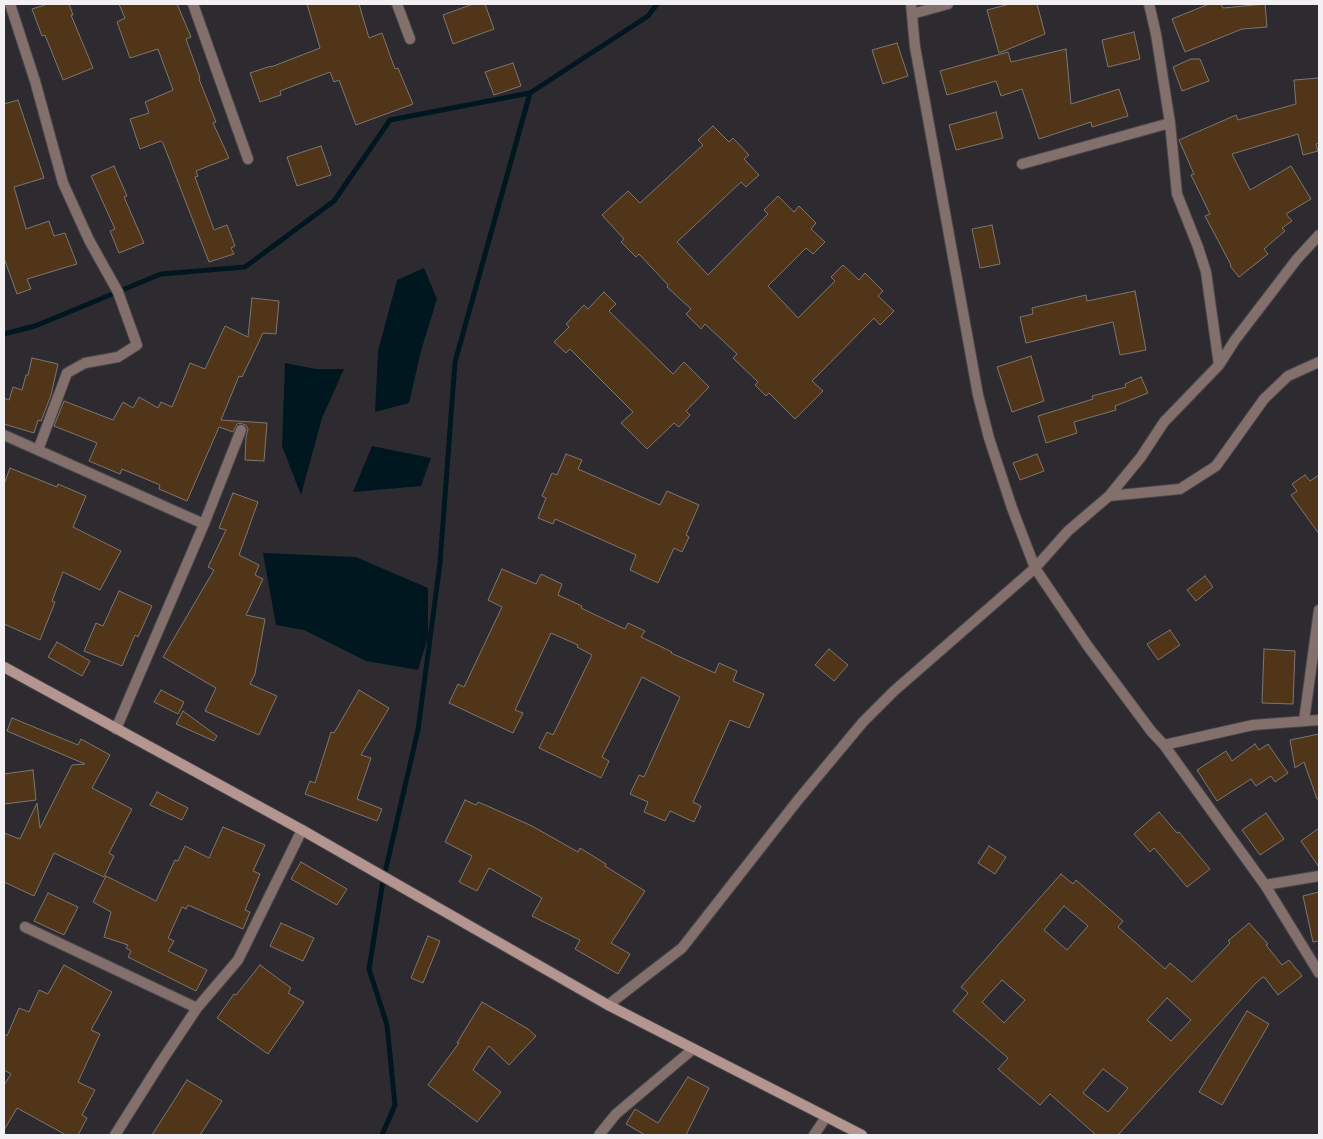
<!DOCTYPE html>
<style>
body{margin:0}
#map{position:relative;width:1323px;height:1139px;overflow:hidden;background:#2e2b30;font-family:"Open Sans",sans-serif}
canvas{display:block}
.frame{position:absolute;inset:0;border:5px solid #f2f0f3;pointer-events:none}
</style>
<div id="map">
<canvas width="1323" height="1139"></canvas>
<div class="frame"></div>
</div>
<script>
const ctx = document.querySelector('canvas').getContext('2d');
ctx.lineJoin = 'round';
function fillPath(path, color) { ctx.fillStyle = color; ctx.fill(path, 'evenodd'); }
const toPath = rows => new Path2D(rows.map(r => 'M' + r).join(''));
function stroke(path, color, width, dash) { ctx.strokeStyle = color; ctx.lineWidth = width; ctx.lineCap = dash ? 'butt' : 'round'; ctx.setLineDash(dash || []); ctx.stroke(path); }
fillPath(toPath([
 [424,268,437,299,421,351,409,403,375,412,378,351,397,280],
 [285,363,316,369,344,369,322,418,301,495,282,446],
 [372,446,431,458,421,486,353,492],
 [263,553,356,557,428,588,428,637,418,670,366,661,304,630,276,625]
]), '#011720');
stroke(toPath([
 [4,334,35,326,161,274,245,267,334,201,390,120,530,93,648,16,657,4],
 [382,1135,395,1105,387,1025,369,969,383,881,418,730,440,563,455,362,530,93]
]), '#011720', 5);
const building = toPath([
 [48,4,69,4,73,15,71,15,93,68,63,80,45,35,42,36,32,9,48,4],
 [119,4,177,4,191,37,186,39,200,78,199,79,216,122,213,123,229,158,196,171,198,176,195,177,214,230,227,225,235,246,231,248,234,254,209,262,163,143,161,141,140,149,130,119,149,113,145,102,173,90,158,49,130,58,117,22,125,18,119,4],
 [307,4,359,4,369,38,382,33,395,69,398,68,413,104,356,125,339,80,334,82,330,72,280,91,281,95,260,102,250,73,271,66,271,67,320,48,307,4],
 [473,4,485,4,494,29,453,44,443,15,473,4],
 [1010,4,1037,4,1045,34,999,53,987,10,1010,4],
 [1209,4,1221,4,1223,8,1265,4,1267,27,1242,29,1185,52,1172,19,1209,4],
 [1134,32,1140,59,1108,67,1102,40,1134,32],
 [897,43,908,76,883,84,872,50,897,43],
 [1066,49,1071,104,1119,89,1128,116,1092,127,1091,122,1039,139,1022,89,1001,96,996,81,947,95,940,71,1008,52,1011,62,1066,49],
 [1191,59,1200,59,1209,81,1182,91,1173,67,1191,59],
 [513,63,521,86,494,95,485,72,513,63],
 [1319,78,1319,143,1316,144,1318,151,1303,155,1298,134,1232,154,1250,190,1291,166,1311,199,1286,214,1292,221,1282,228,1285,231,1264,249,1268,254,1239,277,1230,266,1231,265,1205,216,1210,214,1191,175,1194,174,1179,140,1236,115,1238,120,1296,104,1294,80,1319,78],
 [18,100,44,178,14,187,26,229,49,221,54,236,65,233,77,264,27,279,31,289,17,294,4,258,4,104,18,100],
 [996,112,1003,138,956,150,949,125,996,112],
 [713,126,729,142,733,138,749,155,744,159,759,175,746,187,741,182,677,242,708,275,768,214,764,210,778,196,794,212,799,206,816,223,811,229,825,242,813,254,806,248,768,286,798,318,835,281,831,277,843,265,859,280,865,273,883,291,878,296,894,311,880,325,874,318,812,381,823,391,795,419,769,393,766,396,755,385,758,382,733,358,737,354,705,324,701,329,686,314,691,309,667,287,668,285,639,254,636,257,621,242,624,239,602,215,628,191,640,203,703,145,698,140,713,126],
 [321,146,331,175,297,186,287,157,321,146],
 [114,166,127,196,124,197,144,243,119,253,110,231,115,229,91,176,114,166],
 [992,225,1000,264,980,268,972,229,992,225],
 [1135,291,1146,350,1120,355,1113,322,1026,343,1020,317,1033,314,1032,308,1086,295,1087,301,1135,291],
 [604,292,616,304,609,311,673,374,684,362,709,387,686,411,690,415,679,427,674,423,647,449,621,423,633,412,570,349,566,353,554,342,569,327,566,324,584,305,588,309,604,292],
 [252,298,279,301,276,334,263,333,242,377,239,376,221,420,267,423,264,461,245,460,246,437,248,429,246,425,240,423,237,424,233,432,219,427,187,501,159,489,160,485,122,469,120,474,89,461,97,443,54,426,64,401,113,420,123,402,133,408,139,397,158,408,161,402,172,407,190,363,205,369,225,326,248,337,252,298],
 [1031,356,1044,401,1012,412,997,367,1031,356],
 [32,358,58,364,51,395,41,421,38,420,34,433,4,424,4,398,9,400,13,387,22,390,26,375,28,375,32,358],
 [1141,377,1148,393,1115,406,1116,410,1074,422,1077,433,1046,443,1038,416,1093,399,1092,396,1126,387,1125,384,1141,377],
 [566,454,582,460,578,469,660,505,667,491,699,505,686,535,689,537,682,552,674,548,658,583,630,570,636,555,555,519,553,524,538,518,546,498,542,496,552,473,557,475,566,454],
 [1037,454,1044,471,1020,480,1013,463,1037,454],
 [10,468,57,487,58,484,86,496,73,527,121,551,100,590,63,572,52,601,55,602,40,640,4,624,4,484,10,468],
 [1305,475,1310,481,1319,475,1319,534,1291,495,1297,491,1292,484,1305,475],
 [233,493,258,502,239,555,259,565,255,575,263,579,246,615,265,619,255,674,250,684,277,696,259,735,205,711,216,688,163,657,214,570,208,567,226,530,219,528,233,493],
 [502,569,536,584,541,574,562,584,558,595,582,606,581,608,625,629,628,623,645,631,641,637,672,652,671,653,715,673,719,663,737,671,733,681,764,694,749,728,730,720,693,802,701,806,694,822,670,811,665,821,644,812,648,802,630,794,639,775,644,777,680,697,642,677,602,757,609,761,601,778,539,748,547,732,553,735,592,655,577,647,578,645,551,633,515,710,523,713,513,733,449,703,458,684,464,687,502,607,488,600,502,569],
 [1205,576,1213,587,1196,601,1187,590,1205,576],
 [119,591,152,606,138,637,135,635,122,666,84,651,96,623,103,626,119,591],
 [1170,630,1180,645,1158,660,1147,644,1170,630],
 [57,642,90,661,82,676,48,657,57,642],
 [829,649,848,665,834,681,815,665,829,649],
 [1264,649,1295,651,1293,704,1262,703,1264,649],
 [161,690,184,702,178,714,154,702,161,690],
 [359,690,389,708,361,755,371,758,357,799,382,809,377,821,305,794,310,781,315,783,331,732,334,733,359,690],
 [183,711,217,736,214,741,176,724,183,711],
 [12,718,78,745,81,739,110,755,92,788,132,809,109,853,114,856,104,877,54,853,34,896,4,882,4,833,20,839,37,803,40,828,72,765,85,764,7,731,12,718],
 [1319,734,1319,799,1317,799,1304,762,1295,768,1290,740,1319,734],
 [1255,744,1259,750,1268,744,1288,773,1275,782,1271,776,1256,786,1251,779,1217,801,1197,770,1226,751,1232,761,1255,744],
 [33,770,36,800,4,804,4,774,33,770],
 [157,792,188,808,182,820,150,805,157,792],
 [465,800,476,805,478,802,492,808,532,826,578,852,580,848,606,864,605,866,645,891,611,943,630,954,618,974,575,949,580,940,532,916,542,898,489,868,477,891,459,882,472,856,445,842,465,800],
 [1159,812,1177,833,1179,832,1210,869,1187,887,1154,848,1150,852,1134,834,1159,812],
 [1266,813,1284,839,1260,855,1242,830,1266,813],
 [223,827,265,845,253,871,260,874,245,910,250,912,243,929,188,905,186,909,182,907,168,938,174,941,168,951,207,970,196,991,128,957,131,951,126,948,128,945,104,937,111,912,93,902,106,876,156,901,175,860,178,861,185,846,209,858,223,827],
 [1319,828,1319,867,1301,841,1319,828],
 [989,846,1006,857,995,874,978,863,989,846],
 [301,862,347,889,337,905,291,879,301,862],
 [1061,874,1073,884,1076,880,1123,921,1118,927,1165,969,1170,963,1192,982,1230,943,1228,941,1249,923,1268,944,1266,945,1282,965,1289,960,1302,976,1278,995,1265,978,1263,977,1256,983,1118,1135,1096,1135,1050,1094,1040,1105,998,1069,1008,1058,953,1011,968,993,961,987,1061,874],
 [1064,906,1088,926,1067,950,1044,930,1064,906],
 [1002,980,1025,1000,1004,1023,982,1002,1002,980],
 [1167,998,1191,1020,1171,1041,1147,1020,1167,998],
 [1103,1069,1128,1088,1108,1112,1083,1093,1103,1069],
 [1319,892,1319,941,1313,942,1303,896,1319,892],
 [48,893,78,907,64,935,34,921,48,893],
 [281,923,314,938,303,961,270,946,281,923],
 [428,936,440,941,423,983,411,978,428,936],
 [64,965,112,992,91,1030,100,1034,78,1082,95,1090,82,1115,87,1118,78,1135,66,1135,17,1108,4,1130,4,1085,11,1074,4,1070,4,1034,7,1036,19,1008,29,1012,39,990,48,994,64,965],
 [260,965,291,988,288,993,304,1002,268,1054,217,1018,234,994,236,995,260,965],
 [482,1002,528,1029,536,1036,509,1065,489,1046,480,1059,473,1070,501,1092,477,1122,428,1085,459,1043,457,1043,482,1002],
 [1247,1011,1269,1024,1222,1105,1199,1092,1247,1011],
 [688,1077,709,1088,686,1135,645,1135,626,1124,635,1109,658,1123,688,1077],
 [187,1080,222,1101,200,1135,152,1135,187,1080]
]);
fillPath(building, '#513519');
stroke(building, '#7c7672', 1);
const street = toPath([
 [10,4,35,81,63,183,89,240,118,292,137,345,118,357,85,363,67,373,38,450],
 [193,4,248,159],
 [397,4,410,39],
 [911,4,915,47,978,395,989,438,1012,508,1035,568,1087,645,1151,731,1164,745,1265,885,1319,973],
 [1149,4,1156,34,1170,123,1177,194,1198,247,1206,272,1219,365],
 [912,14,948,4],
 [1022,164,1170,123],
 [4,435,204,524],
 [1109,496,1180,489,1216,466,1264,399,1288,376,1319,362],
 [1304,721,1319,610],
 [116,729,204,524,241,430],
 [1164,745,1253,725,1319,720],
 [1265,885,1319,876],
 [25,927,197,1008],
 [608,1005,682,948,798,800,863,722,894,691,1035,568,1068,531,1109,496,1141,457,1164,422,1219,365,1235,340,1297,259,1319,235],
 [115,1135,161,1062,197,1008,238,960,302,830],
 [599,1135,616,1114,693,1049],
 [814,1135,826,1117]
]);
const secondary = toPath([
 [4,667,302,830,608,1005,862,1135]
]);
stroke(street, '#49474b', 12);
stroke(secondary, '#49474b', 12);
stroke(street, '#836f6c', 10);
stroke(secondary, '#b5958f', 10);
</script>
